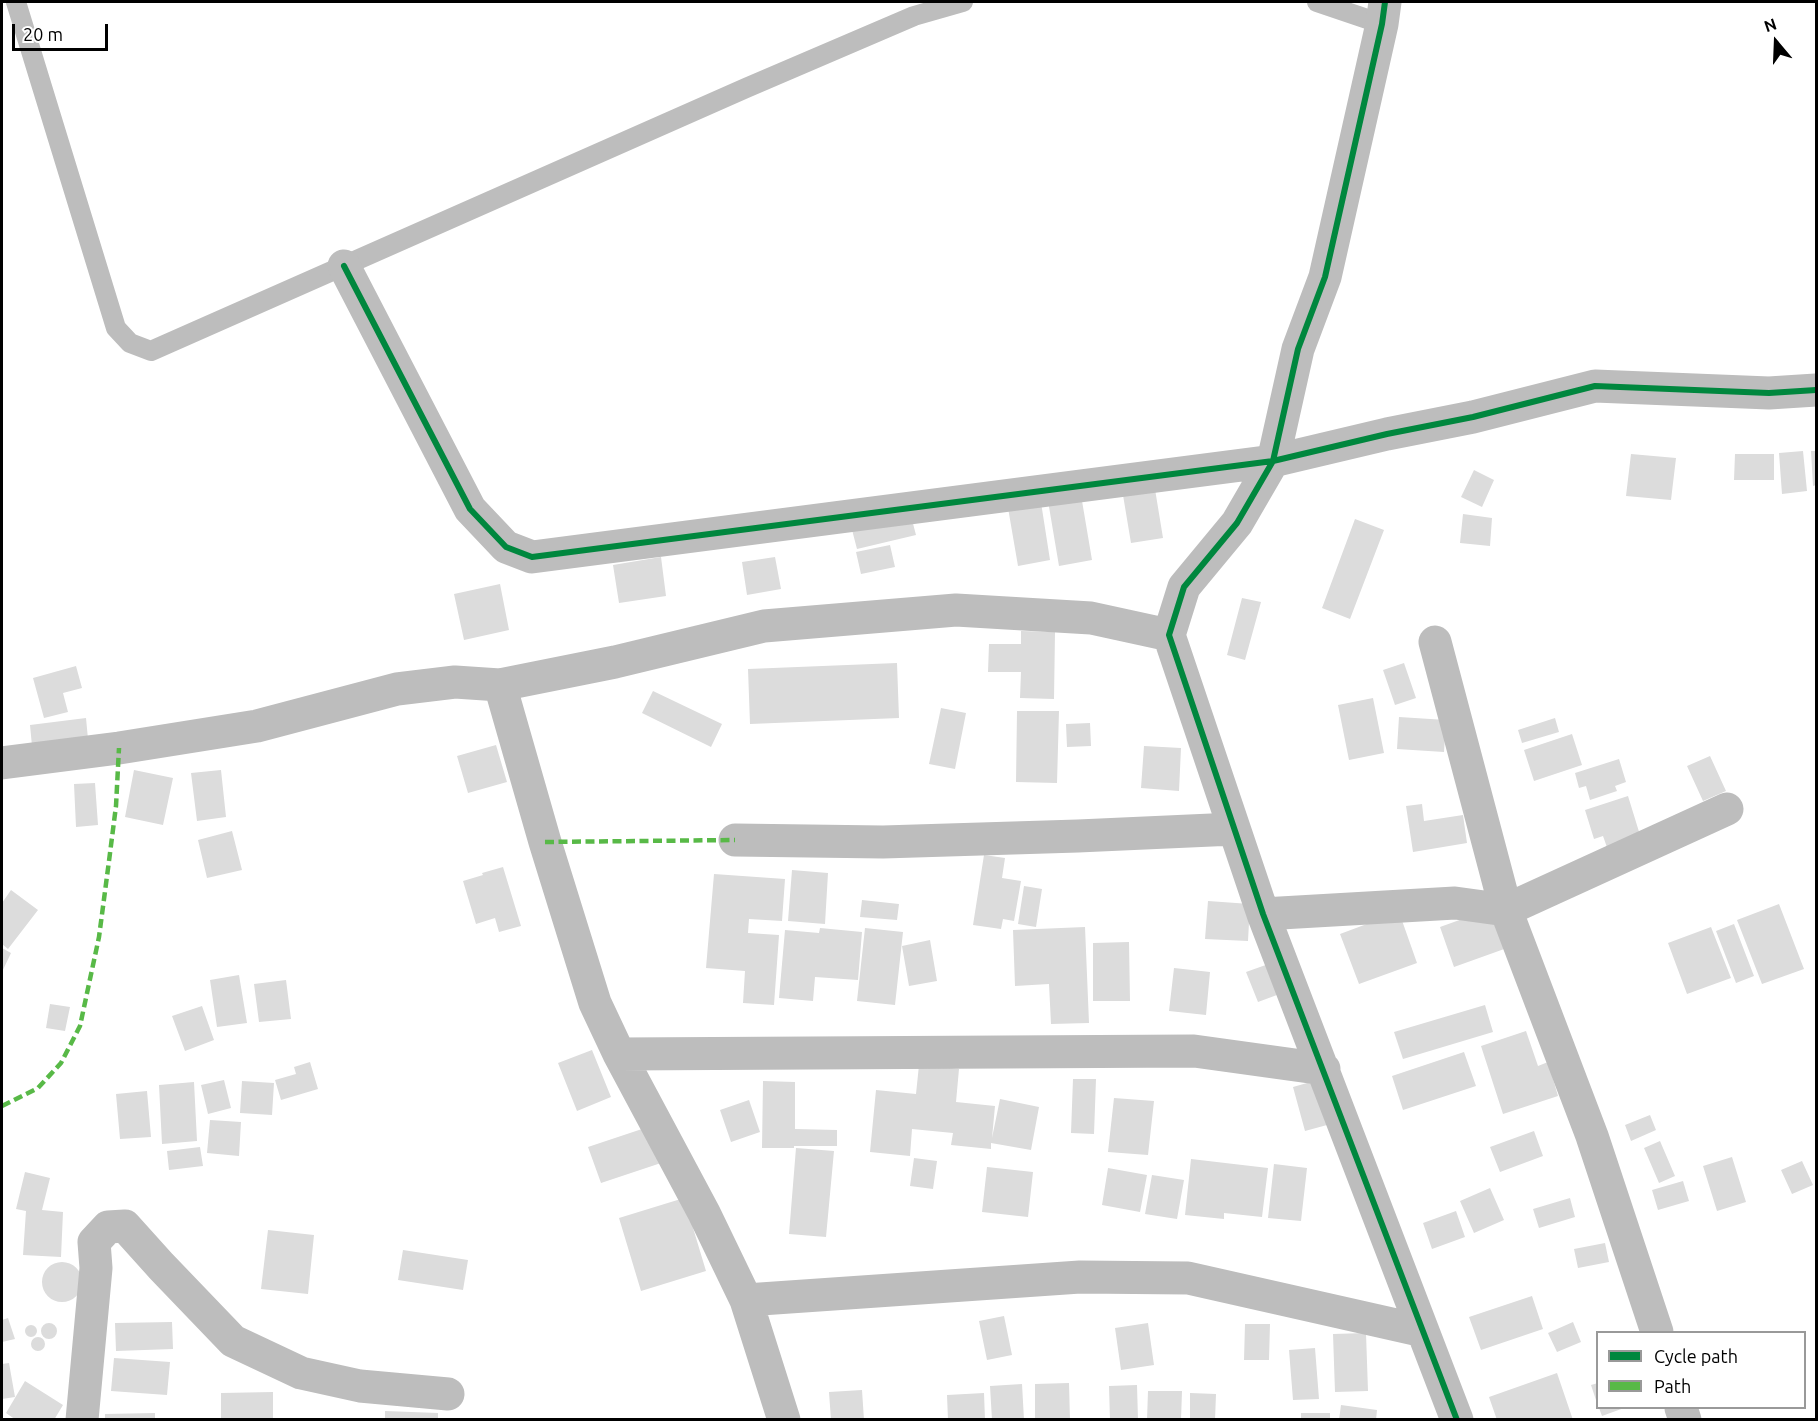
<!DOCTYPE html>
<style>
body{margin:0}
#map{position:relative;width:1818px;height:1421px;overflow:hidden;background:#fff;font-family:Ubuntu,sans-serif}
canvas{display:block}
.frame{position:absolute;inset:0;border:3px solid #000;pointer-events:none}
.legend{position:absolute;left:1596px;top:1331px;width:210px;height:78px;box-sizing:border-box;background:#fff;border:2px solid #999;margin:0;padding:8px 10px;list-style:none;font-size:18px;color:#000}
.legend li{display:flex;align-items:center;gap:12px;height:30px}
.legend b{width:30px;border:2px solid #999}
.north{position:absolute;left:1746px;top:12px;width:60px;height:60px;-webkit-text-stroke:4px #fff;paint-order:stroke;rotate:341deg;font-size:16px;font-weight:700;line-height:24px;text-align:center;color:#000}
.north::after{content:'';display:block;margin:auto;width:21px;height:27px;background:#000;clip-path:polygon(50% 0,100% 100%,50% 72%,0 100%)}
.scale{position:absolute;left:12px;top:24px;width:96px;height:27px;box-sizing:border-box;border:3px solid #000;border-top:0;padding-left:8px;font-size:18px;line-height:21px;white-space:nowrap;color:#000;-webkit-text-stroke:4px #fff;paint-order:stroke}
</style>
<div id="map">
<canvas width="1818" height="1421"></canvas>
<div class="frame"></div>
<ul class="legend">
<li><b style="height:8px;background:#00873e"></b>Cycle path</li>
<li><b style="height:8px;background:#58b947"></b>Path</li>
</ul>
<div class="north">N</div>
<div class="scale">20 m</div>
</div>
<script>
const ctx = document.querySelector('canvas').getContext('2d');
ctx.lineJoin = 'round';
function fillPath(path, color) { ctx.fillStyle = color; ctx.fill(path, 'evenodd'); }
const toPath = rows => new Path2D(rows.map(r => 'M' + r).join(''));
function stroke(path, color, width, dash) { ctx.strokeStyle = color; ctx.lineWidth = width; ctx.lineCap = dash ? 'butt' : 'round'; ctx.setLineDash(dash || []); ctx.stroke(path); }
fillPath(toPath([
 [1803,451,1807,491,1782,494,1779,453],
 [1811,451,1816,451,1816,485,1813,486],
 [1631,454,1676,458,1671,500,1626,496],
 [1735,454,1774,454,1774,480,1734,480],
 [1474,470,1494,480,1482,507,1461,497],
 [1154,483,1163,538,1131,543,1122,489],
 [1080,489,1092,560,1059,566,1047,495],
 [1040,496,1050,560,1018,566,1007,502],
 [910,512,916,535,857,549,851,526],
 [1463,514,1492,518,1490,546,1460,543],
 [1355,519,1384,530,1350,619,1322,608],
 [890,545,895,567,861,574,856,552],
 [661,557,666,596,619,603,613,565],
 [775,557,781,589,747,595,742,562],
 [500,584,509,630,464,640,454,594],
 [1242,598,1261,602,1245,660,1227,655],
 [1021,631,1055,632,1054,699,1020,698,1021,672,988,672,989,644,1021,644],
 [897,663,899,718,750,724,748,669],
 [1404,663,1416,698,1395,705,1383,670],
 [76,666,82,688,63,693,68,712,44,718,33,678],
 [653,691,722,724,711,747,642,713],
 [1373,698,1384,753,1349,760,1338,705],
 [941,708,966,713,955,769,929,764],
 [1017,711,1059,711,1057,783,1016,782],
 [1399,717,1446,720,1444,752,1397,749],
 [86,718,88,739,32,746,30,725],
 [1555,718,1559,732,1522,743,1518,730],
 [1090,723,1091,746,1067,747,1066,724],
 [1572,734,1582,765,1534,781,1524,750],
 [496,745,507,782,468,793,457,756],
 [1144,746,1181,748,1179,791,1141,788],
 [1710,756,1726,791,1703,801,1687,766],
 [1619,759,1626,782,1615,786,1617,791,1590,800,1586,786,1579,788,1575,773],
 [134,770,173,778,163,825,125,817],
 [221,770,226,817,197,821,191,773],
 [95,783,98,825,76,827,74,784],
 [1628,796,1640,835,1609,853,1603,836,1594,839,1585,810],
 [1422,804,1424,821,1463,815,1467,843,1413,852,1406,806],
 [232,831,242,870,207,878,198,840],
 [984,855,1005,858,1002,878,1021,881,1014,921,1003,919,1001,929,973,925],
 [503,867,521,926,499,932,495,918,476,924,463,881,483,875,482,873],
 [792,870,828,873,825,924,788,921],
 [714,874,785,879,782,921,749,919,748,933,779,935,774,1005,743,1003,745,971,706,968],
 [1024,886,1042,889,1036,927,1018,924],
 [11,890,38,910,8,949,2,944,2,903],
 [862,900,899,904,897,920,860,917],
 [1208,901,1250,904,1248,941,1205,939],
 [1779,904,1804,969,1762,984,1737,920],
 [1493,908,1507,948,1454,967,1440,927],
 [1399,912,1417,963,1359,984,1340,934],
 [1734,924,1754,976,1736,983,1716,931],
 [1085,927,1089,1023,1051,1024,1049,984,1015,986,1013,930],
 [1711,927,1731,978,1687,994,1668,943],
 [820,928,862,932,858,980,815,977,813,1001,779,998,785,930,819,933],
 [865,928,903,932,895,1005,857,1001],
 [930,940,937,981,909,986,902,946],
 [1129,942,1130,1001,1093,1001,1093,943],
 [2,948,11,953,2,972],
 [1274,962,1285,992,1258,1002,1246,972],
 [1174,968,1210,972,1206,1015,1169,1011],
 [239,975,247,1023,217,1027,210,980],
 [286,980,291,1019,259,1022,254,984],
 [50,1004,70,1007,65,1031,46,1028],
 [1485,1005,1493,1032,1403,1059,1394,1032],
 [202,1006,214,1040,185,1051,172,1016],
 [1526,1031,1538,1066,1548,1062,1558,1096,1503,1114,1481,1046],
 [592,1050,611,1097,577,1111,558,1063],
 [1464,1052,1476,1086,1403,1110,1392,1076],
 [310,1062,318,1089,281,1100,275,1080,296,1074,294,1067],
 [919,1065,959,1069,956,1102,995,1106,992,1138,1000,1099,1039,1107,1031,1150,991,1143,991,1149,951,1145,953,1133,912,1129,910,1156,870,1152,876,1090,916,1094],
 [1073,1079,1096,1079,1094,1134,1071,1133],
 [224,1080,231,1108,208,1114,201,1085],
 [242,1081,274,1083,272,1115,240,1113],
 [763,1081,795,1082,795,1129,837,1130,837,1146,794,1146,794,1148,762,1148],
 [1314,1081,1327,1125,1305,1131,1293,1087],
 [194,1082,197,1141,162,1144,159,1085],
 [147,1091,151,1137,120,1139,116,1094],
 [1114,1098,1154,1101,1148,1155,1108,1152],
 [749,1100,760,1132,731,1142,720,1110],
 [1650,1115,1656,1130,1631,1141,1625,1125],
 [210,1120,241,1122,239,1156,207,1153],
 [654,1125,667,1161,601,1183,588,1147],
 [1534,1131,1543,1156,1500,1172,1490,1147],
 [1660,1141,1675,1176,1659,1183,1644,1148],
 [200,1147,203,1166,169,1170,167,1151],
 [796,1148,834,1151,826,1237,789,1234],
 [1732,1157,1746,1202,1717,1211,1703,1166],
 [914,1158,937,1161,933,1189,910,1186],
 [1191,1159,1268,1168,1262,1217,1224,1213,1224,1219,1185,1215],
 [1802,1161,1813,1185,1792,1194,1781,1170],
 [1274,1164,1307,1168,1301,1221,1268,1218],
 [987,1167,1033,1172,1028,1217,982,1212],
 [1108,1168,1147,1175,1140,1212,1102,1205],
 [25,1172,50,1178,42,1210,63,1212,61,1257,23,1255,26,1211,16,1209],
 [1152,1175,1184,1180,1177,1219,1145,1214],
 [1683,1181,1689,1201,1658,1210,1652,1190],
 [1490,1188,1504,1220,1474,1233,1460,1201],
 [684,1198,706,1271,641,1291,619,1218],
 [1570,1198,1575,1217,1539,1228,1533,1209],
 [1456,1211,1465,1237,1432,1249,1423,1223],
 [268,1230,314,1235,308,1294,261,1289],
 [1605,1243,1609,1262,1578,1268,1574,1249],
 [403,1250,468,1260,463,1290,398,1280],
 '42 1282a20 20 0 1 1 40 0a20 20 0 1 1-40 0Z',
 [1532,1296,1543,1329,1481,1350,1469,1317],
 [1004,1316,1012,1355,987,1360,979,1321],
 [8,1318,15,1339,2,1342,2,1320],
 [172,1322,173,1349,116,1351,115,1323],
 [1573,1322,1581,1342,1557,1352,1548,1333],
 [1148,1323,1154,1365,1121,1370,1115,1328],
 '41 1331a8 8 0 1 1 16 0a8 8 0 1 1-16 0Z',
 [1245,1324,1270,1324,1269,1360,1244,1360],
 '25 1331a6 6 0 1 1 12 0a6 6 0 1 1-12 0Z',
 [1366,1333,1368,1391,1335,1392,1333,1334],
 '31 1344a7 7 0 1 1 14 0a7 7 0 1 1-14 0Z',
 [1315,1348,1319,1399,1293,1400,1289,1350],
 [114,1358,170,1362,167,1395,111,1391],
 [9,1363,15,1397,2,1399,2,1364],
 [1557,1373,1573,1420,1497,1420,1489,1397],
 [25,1381,63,1405,54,1420,16,1420,6,1413],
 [1069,1383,1070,1420,1035,1420,1035,1384],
 [1598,1383,1598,1402,1597,1403,1591,1385],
 [1022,1384,1024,1420,992,1420,990,1386],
 [1137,1385,1138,1420,1110,1420,1109,1386],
 [862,1390,864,1420,831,1420,829,1392],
 [1148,1391,1182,1391,1181,1420,1147,1420],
 [273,1392,273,1420,221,1420,221,1393],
 [984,1393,985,1420,948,1420,947,1395],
 [1190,1393,1216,1394,1215,1420,1190,1420],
 [1341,1405,1377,1410,1376,1420,1339,1420],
 [1599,1408,1624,1408,1602,1416],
 [385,1411,438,1413,438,1420,385,1420],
 [155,1413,155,1420,105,1420,105,1414],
 [1301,1413,1330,1413,1330,1420,1301,1420]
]), '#dcdcdc');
stroke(toPath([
 [16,2,116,328,130,343,151,351,746,88,914,16,963,2],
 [1317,2,1382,24]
]), '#bdbdbd', 20);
stroke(toPath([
 [1385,2,1382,24,1325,277,1298,349,1273,461,1237,523,1184,587,1169,635,1263,914,1457,1420],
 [344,266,470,509,506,547,532,557,1273,461,1387,434,1473,417,1595,386,1769,393,1816,390],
 [1435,642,1506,910,1592,1136,1657,1332],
 [500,685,545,842,595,1003,619,1054,704,1213,746,1300,784,1420],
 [2,763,119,748,257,726,397,689,455,682,500,685,615,662,764,626,956,610,1091,618,1169,635],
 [735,840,883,842,1078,836,1234,829],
 [1263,914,1455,903,1506,910,1727,809],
 [619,1054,1194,1051,1324,1069],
 [746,1300,1080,1277,1188,1278,1423,1331],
 [1681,1408,1685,1420],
 [82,1420,96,1268,94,1242,108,1227,125,1226,161,1266,233,1341,301,1373,360,1386,448,1394]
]), '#bdbdbd', 33);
stroke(toPath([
 [545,842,735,840],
 [2,1106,38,1088,61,1063,80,1026,99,937,109,861,116,806,119,748]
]), '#58b947', 4.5, [9, 4.5]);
stroke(toPath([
 [1385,2,1382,24,1325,277,1298,349,1273,461,1237,523,1184,587,1169,635,1263,914,1457,1420],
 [344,266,470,509,506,547,532,557,1273,461,1387,434,1473,417,1595,386,1769,393,1816,390]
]), '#00873e', 6);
</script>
